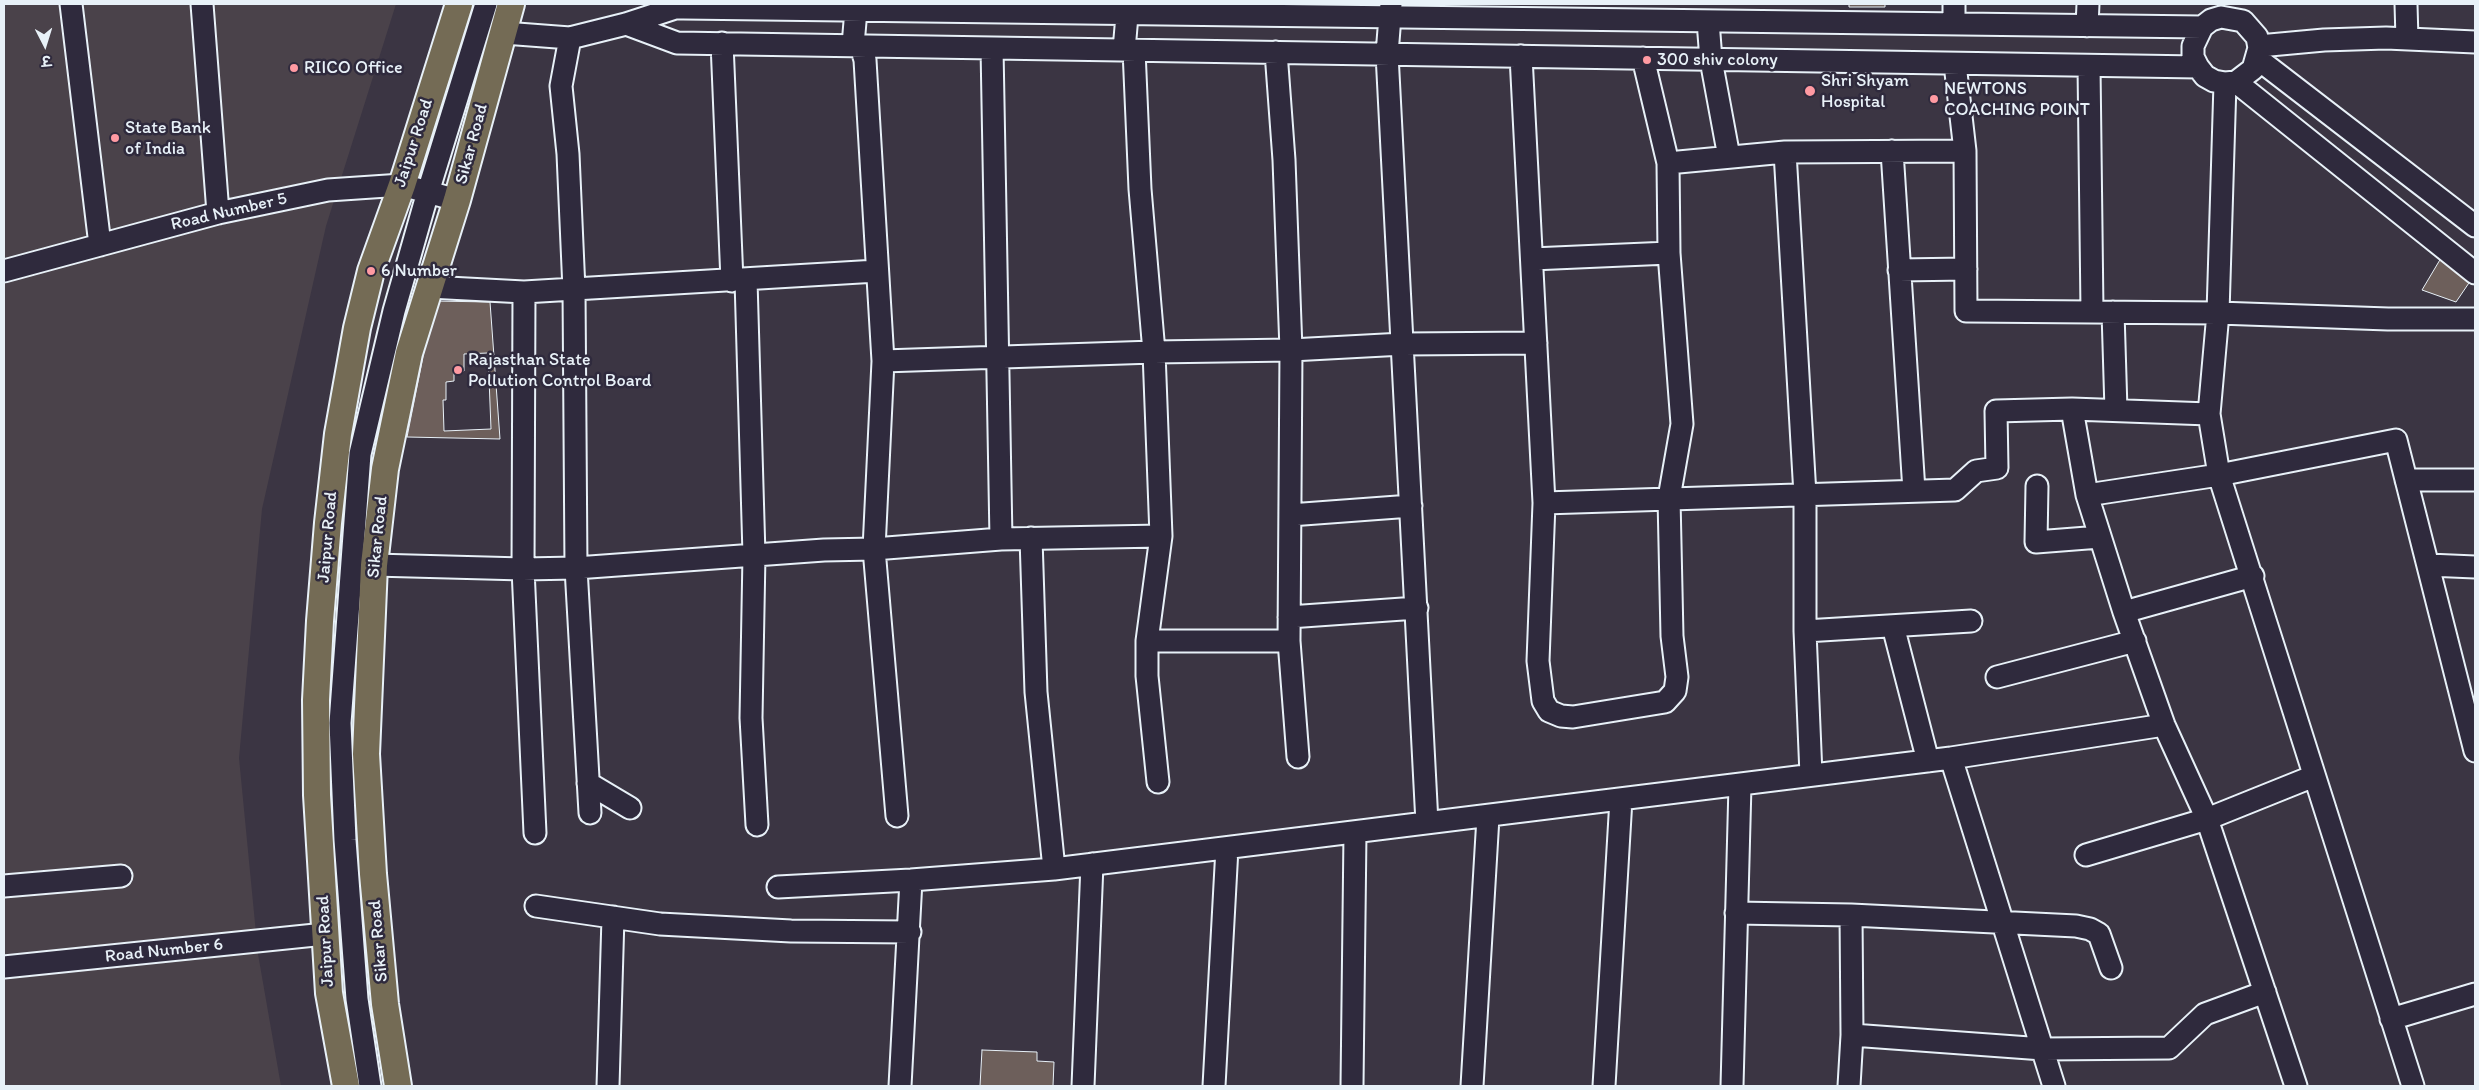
<!DOCTYPE html>
<meta charset="utf-8">
<style>
body{margin:0}
#map{position:relative;width:2479px;height:1090px;overflow:hidden;background:#3b3543;font-family:Itim,"Playpen Sans Deva",sans-serif}
canvas{display:block}
.frame{position:absolute;inset:0;border:5px solid #e8f1f8;pointer-events:none}
.north{position:absolute;left:20px;top:20px;width:50px;height:50px;-webkit-text-stroke:4px #2f2a3d;paint-order:stroke;rotate:175deg;font-size:14px;font-weight:700;line-height:20px;text-align:center;color:#e8f1f8}
.north::after{content:'';display:block;margin:auto;width:18px;height:22px;background:#e8f1f8;clip-path:polygon(50% 0,100% 100%,50% 72%,0 100%)}
</style>
<div id="map">
<canvas width="2479" height="1090"></canvas>
<div class="frame"></div>
<div class="north">उ</div>
</div>
<script>
const ctx = document.querySelector('canvas').getContext('2d');
ctx.lineJoin = 'round';
function fillPath(path, color) { ctx.fillStyle = color; ctx.fill(path, 'evenodd'); }
const toPath = rows => new Path2D(rows.map(r => 'M' + r).join(''));
function stroke(path, color, width, dash) { ctx.strokeStyle = color; ctx.lineWidth = width; ctx.lineCap = dash ? 'butt' : 'round'; ctx.setLineDash(dash || []); ctx.stroke(path); }
function write(font, color, halo, rows, align = 'center') {
  ctx.font = font + ' Itim,sans-serif'; ctx.lineWidth = 5; ctx.setLineDash([]); ctx.textBaseline = 'middle'; ctx.strokeStyle = halo; ctx.fillStyle = color; for (const [text, x, y, turn = 0] of rows) {
    ctx.save(); ctx.translate(x, y); ctx.rotate((+turn || 0) * Math.PI / 180); ctx.textAlign = isNaN(turn) ? turn : align; if (halo) ctx.strokeText(text, 0, 0); ctx.fillText(text, 0, 0); ctx.restore();
  }
}
fillPath(toPath([
 [4,4,396,4,326,226,262,509,239,758,258,954,281,1086,4,1086]
]), '#4a424a');
const building = toPath([
 [1849,4,1885,4,1885,7,1849,7,1849,4],
 [2444,253,2473,277,2456,302,2422,290,2444,253],
 [434,301,490,302,500,439,407,437,434,301],
 [488,353,491,429,444,431,443,400,446,400,446,382,454,381,454,371,464,371,464,354,488,353],
 [982,1050,1037,1052,1037,1061,1054,1062,1053,1086,980,1086,982,1050]
]);
fillPath(building, '#6d5f5b');
stroke(building, '#e8f1f8', 1);
const minor = toPath([
 [71,4,100,245],
 [202,4,218,213],
 [1391,4,1387,54,1427,823],
 [2406,4,2407,39],
 [1708,21,1711,60,1729,157],
 [626,24,677,43,2198,67,2205,76,2214,81,2225,83,2236,82,2253,69,2259,48,2257,37,2243,21,2221,17,2211,20,2202,27,2193,46,2193,57,2198,67],
 [1954,24,1954,4],
 [2087,26,2088,4],
 [504,33,570,38,626,24,675,8,683,8,2202,27],
 [570,38,561,86,568,154,574,290,576,568,590,813],
 [722,43,732,281],
 [853,45,856,10],
 [861,46,865,60,883,361,874,549,897,816],
 [2259,46,2324,40,2386,38,2475,42],
 [992,48,1001,539],
 [1124,50,1128,4],
 [1134,50,1140,189,1154,352,1161,536,1147,641,1147,676,1158,782],
 [1276,52,1284,160,1291,350,1289,641,1298,757],
 [1521,56,1544,503,1538,661,1543,701,1549,711,1561,716,1573,717,1665,702,1675,691,1677,677,1672,636,1669,498,1682,424,1669,253,1668,163,1643,58],
 [2258,59,2475,226],
 [1955,64,1965,151,1966,311,2218,313,2388,319,2475,319],
 [2089,66,2092,311],
 [2236,82,2475,273],
 [2225,83,2218,313,2209,414,2219,475,2413,1086],
 [1892,151,1914,491],
 [1785,152,1805,495,1805,631,1811,775],
 [1668,163,1785,152,1965,151],
 [1532,259,1669,253],
 [1899,270,1966,269],
 [4,271,218,213,328,190,402,185,457,200],
 [746,280,754,555,751,718,757,825],
 [429,287,524,292,877,271],
 [524,292,523,569,535,833],
 [2113,312,2116,410],
 [883,361,1154,352,1291,350,1403,344,1536,343],
 [2209,414,2072,409,2087,495,2124,612,2164,725,2207,819,2296,1086],
 [2406,480,2475,480],
 [2037,486,2036,542,2100,537],
 [2087,495,2219,475,2396,440,2475,751],
 [1544,503,1955,490,1976,471,1997,468,1996,411,2072,409],
 [1290,515,1411,506],
 [1031,538,1036,692,1054,869],
 [374,565,523,569,576,568,824,550,874,549,1001,539,1161,536],
 [2428,565,2475,567],
 [2124,612,2253,576],
 [1289,617,1417,608],
 [1893,626,1928,761],
 [1805,631,1971,621],
 [1147,641,1289,641],
 [1997,677,2135,641],
 [1951,758,2054,1086],
 [588,783,630,808],
 [2086,855,2207,819,2314,776],
 [4,886,121,876],
 [778,887,911,880,1054,869,1951,758,2164,725],
 [536,906,660,924,791,931,910,932],
 [1736,913,1851,915,2076,926,2090,929,2099,934,2111,968],
 [4,967,325,934],
 [2391,1019,2475,994],
 [1852,1035,2043,1049,2169,1048,2205,1014,2265,992],
 [370,1086,357,999,345,840,340,723,360,454,394,311,428,192,486,4],
 [608,1086,613,917],
 [900,1086,911,880],
 [1083,1086,1092,864],
 [1214,1086,1227,848],
 [1352,1086,1355,833],
 [1472,1086,1488,817],
 [1604,1086,1621,799],
 [1732,1086,1740,785],
 [1849,1086,1852,1035,1851,915]
]);
const major = toPath([
 [346,1086,329,993,317,795,316,700,320,621,328,523,338,434,357,328,371,271,402,185,459,4],
 [398,1086,385,1004,373,874,366,754,374,565,385,469,409,353,457,200,511,4]
]);
stroke(minor, '#e8f1f8', 25);
stroke(major, '#e8f1f8', 30);
stroke(minor, '#2f2a3d', 21);
stroke(major, '#746b55', 26);
for (const [x, y, r, color] of [
 [1647,60,5,"#ff9aa2"],
 [294,68,5,"#ff9aa2"],
 [1810,91,6,"#ff9aa2"],
 [1934,99,5,"#ff9aa2"],
 [115,138,5,"#ff9aa2"],
 [371,271,5,"#ff9aa2"],
 [458,370,5,"#ff9aa2"]
]) { const dot = new Path2D(); dot.arc(x, y, r, 0, 2 * Math.PI); ctx.fillStyle = color; ctx.fill(dot); stroke(dot, '#2f2a3d', 2); }
write('18px', '#e8f1f8', '#2f2a3d', [
 ["300 shiv colony",1657,60],
 ["RIICO Office",304,68],
 ["Shri Shyam",1821,81],
 ["Hospital",1821,102],
 ["NEWTONS",1944,89],
 ["COACHING POINT",1944,110],
 ["State Bank",125,128],
 ["of India",125,149],
 ["6 Number",381,271],
 ["Rajasthan State",468,360],
 ["Pollution Control Board",468,381]
], 'left');
write('18px', '#e8f1f8', '#2f2a3d', [
 ["Jaipur Road",414,143,-72],
 ["Sikar Road",472,144,-75],
 ["Road Number 5",229,212,-13],
 ["Jaipur Road",328,537,-85],
 ["Sikar Road",378,537,-84],
 ["Jaipur Road",326,941,-93],
 ["Sikar Road",379,941,-95],
 ["Road Number 6",164,951,-6]
]);
</script>
